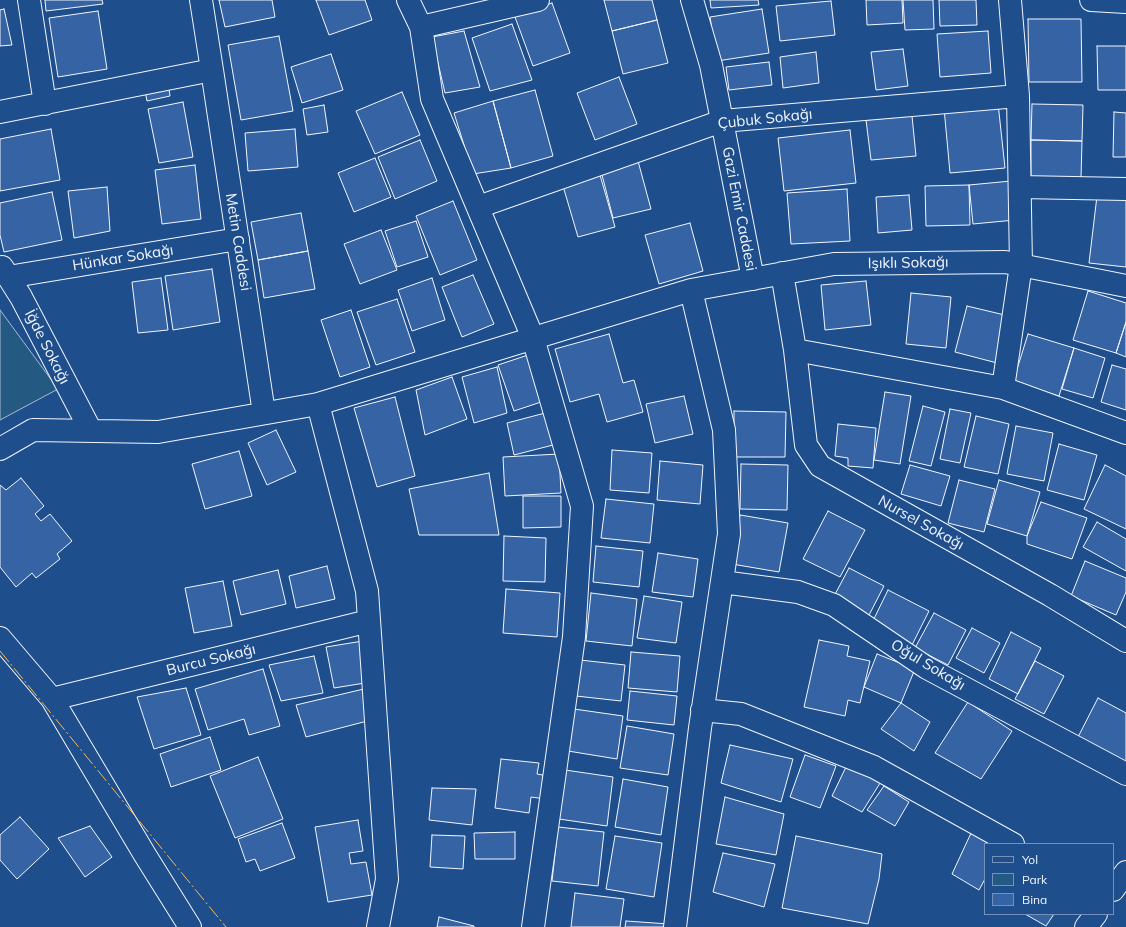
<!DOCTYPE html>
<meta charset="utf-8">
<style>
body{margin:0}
#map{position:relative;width:1126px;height:927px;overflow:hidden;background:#1f4e8c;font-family:Mulish,sans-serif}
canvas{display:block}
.legend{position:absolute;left:984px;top:843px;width:130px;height:72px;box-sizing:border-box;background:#1f4e8c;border:1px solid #7391ba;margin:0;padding:5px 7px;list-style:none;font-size:12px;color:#f2f6ff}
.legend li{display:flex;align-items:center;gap:8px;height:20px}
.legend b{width:20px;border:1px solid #7391ba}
</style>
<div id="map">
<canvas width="1126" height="927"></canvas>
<ul class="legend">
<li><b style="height:5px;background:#1f4e8c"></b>Yol</li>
<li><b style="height:11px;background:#245a82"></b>Park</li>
<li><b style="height:11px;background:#3563a3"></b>Bina</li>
</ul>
</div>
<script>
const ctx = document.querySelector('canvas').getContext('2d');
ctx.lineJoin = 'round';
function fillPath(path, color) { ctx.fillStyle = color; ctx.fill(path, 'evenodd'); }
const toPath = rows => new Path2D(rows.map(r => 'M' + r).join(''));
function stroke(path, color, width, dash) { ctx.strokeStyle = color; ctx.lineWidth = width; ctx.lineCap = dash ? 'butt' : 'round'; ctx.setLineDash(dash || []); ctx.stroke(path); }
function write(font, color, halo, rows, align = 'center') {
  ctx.font = font + ' Mulish,sans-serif'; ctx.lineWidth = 3; ctx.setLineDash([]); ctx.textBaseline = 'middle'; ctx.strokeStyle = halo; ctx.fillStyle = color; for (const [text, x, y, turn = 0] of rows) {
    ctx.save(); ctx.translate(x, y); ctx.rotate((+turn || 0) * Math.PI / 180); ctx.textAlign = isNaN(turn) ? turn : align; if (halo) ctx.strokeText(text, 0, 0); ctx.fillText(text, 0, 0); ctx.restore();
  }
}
const green = toPath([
 [0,310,58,389,0,420,0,310]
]);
fillPath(green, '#245a82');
stroke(green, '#a8bbd7', 1);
const building = toPath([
 [45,0,102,0,103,4,46,11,45,0],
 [219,0,272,0,275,17,225,27,219,0],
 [316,0,365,0,372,20,329,35,316,0],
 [604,0,652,0,657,20,612,31,604,0],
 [710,0,758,0,759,5,711,8,710,0],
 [866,0,902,0,903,23,867,25,866,0],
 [903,0,933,0,934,29,905,30,903,0],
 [939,0,976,0,977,25,940,26,939,0],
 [831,1,835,35,780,41,776,6,831,1],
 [552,3,570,53,533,66,515,17,552,3],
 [4,9,12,45,0,46,0,10,4,9],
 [762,9,769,53,717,61,710,17,762,9],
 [98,11,107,69,58,77,49,18,98,11],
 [1028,19,1081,19,1082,82,1029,82,1028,19],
 [657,20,668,63,623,74,612,31,657,20],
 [512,24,532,80,490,91,472,38,512,24],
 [464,31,480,87,445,93,432,37,464,31],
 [988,31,991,73,940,77,937,34,988,31],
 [279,36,293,111,241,120,228,45,279,36],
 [1097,46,1126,46,1126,90,1098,90,1097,46],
 [903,49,908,86,876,90,871,52,903,49],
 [816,52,819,83,783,88,780,57,816,52],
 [331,54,343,90,302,103,291,67,331,54],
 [769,62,772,85,729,90,726,67,769,62],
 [619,77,637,124,595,140,577,93,619,77],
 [168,82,170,96,147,101,144,86,168,82],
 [535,90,553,156,511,168,493,101,535,90],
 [402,92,420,135,375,154,356,111,402,92],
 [493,101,511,168,473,174,454,113,493,101],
 [183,102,193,157,159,163,148,109,183,102],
 [998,103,1005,168,950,173,944,108,998,103],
 [1032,104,1083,105,1082,141,1031,140,1032,104],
 [324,105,328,132,307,135,303,109,324,105],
 [1114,112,1126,113,1126,157,1113,157,1114,112],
 [912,116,916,156,871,160,866,120,912,116],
 [51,129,60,180,0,191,0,139,51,129],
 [295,129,298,167,248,171,245,133,295,129],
 [850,130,856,183,784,191,778,138,850,130],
 [420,140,437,181,395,199,378,157,420,140],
 [1031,140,1082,141,1081,178,1031,178,1031,140],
 [375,158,391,197,354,212,338,173,375,158],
 [638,161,651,209,613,218,601,171,638,161],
 [195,165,201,219,162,224,155,170,195,165],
 [600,175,615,227,578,237,563,186,600,175],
 [1011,181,1015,220,973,224,969,185,1011,181],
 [969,185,970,225,926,226,925,186,969,185],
 [107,187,110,231,74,238,68,191,107,187],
 [847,189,850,241,791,244,787,193,847,189],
 [52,192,62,240,4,252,0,235,0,203,52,192],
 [909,195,912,230,878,233,876,197,909,195],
 [1097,196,1126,199,1126,267,1089,263,1097,196],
 [453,201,477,260,440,275,416,216,453,201],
 [301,213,308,251,258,260,251,222,301,213],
 [416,221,428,257,397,267,385,231,416,221],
 [690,223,703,271,659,284,645,235,690,223],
 [381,230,397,270,360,284,344,244,381,230],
 [308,251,315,289,264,298,258,260,308,251],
 [212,269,220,322,173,330,165,276,212,269],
 [473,275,494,324,462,337,442,287,473,275],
 [161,278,168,330,138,333,132,282,161,278],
 [432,278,445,320,412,331,398,290,432,278],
 [866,281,871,325,825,330,821,285,866,281],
 [1088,291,1126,303,1126,322,1116,353,1073,340,1088,291],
 [911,293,951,297,946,348,906,344,911,293],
 [397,299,415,352,376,365,357,312,397,299],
 [967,306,1013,317,1001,364,955,352,967,306],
 [351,310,370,367,340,377,321,320,351,310],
 [1126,322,1126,357,1116,353,1126,322],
 [609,334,623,383,634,380,643,412,607,422,599,394,570,402,555,349,609,334],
 [1028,334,1074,348,1059,396,1013,382,1028,334],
 [1074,348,1105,358,1093,398,1062,389,1074,348],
 [531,354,547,400,514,411,498,365,531,354],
 [1112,365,1126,369,1126,410,1101,402,1112,365],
 [497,367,507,413,474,423,462,377,497,367],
 [452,377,467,419,425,435,416,390,452,377],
 [885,392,911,396,900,464,874,460,885,392],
 [684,396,693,434,655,443,646,404,684,396],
 [395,397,415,476,377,487,354,408,395,397],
 [923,406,945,412,931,466,909,461,923,406],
 [950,409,971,413,960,463,940,459,950,409],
 [734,411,786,412,785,457,734,457,734,411],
 [549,412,557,444,514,455,507,423,549,412],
 [976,416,1009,424,998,474,964,467,976,416],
 [838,424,876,428,873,468,848,466,848,458,835,456,838,424],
 [1016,426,1053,433,1044,481,1007,474,1016,426],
 [276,430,296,472,267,485,248,443,276,430],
 [1059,444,1097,455,1084,500,1047,490,1059,444],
 [612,450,652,453,649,493,610,490,612,450],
 [239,451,252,496,205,509,192,464,239,451],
 [559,454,561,493,505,496,503,457,559,454],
 [660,461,703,465,700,504,657,500,660,461],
 [741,464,788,465,787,510,740,509,741,464],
 [910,465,950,476,941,506,901,494,910,465],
 [1105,465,1126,476,1126,529,1084,509,1105,465],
 [489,473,499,535,419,535,409,489,489,473],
 [21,478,44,506,35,514,41,521,50,514,72,541,57,554,60,559,36,578,32,573,16,587,0,567,0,485,6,490,21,478],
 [959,480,995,489,984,532,948,523,959,480],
 [999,480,1040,492,1027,536,987,524,999,480],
 [523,496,561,496,561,527,523,528,523,496],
 [606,499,654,504,650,543,601,538,606,499],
 [1041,502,1087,518,1072,559,1027,544,1027,536,1041,502],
 [828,511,865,530,840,577,803,559,828,511],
 [740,515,788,523,779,572,732,564,740,515],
 [1097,522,1126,539,1126,571,1083,547,1097,522],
 [504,536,546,538,545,582,503,581,504,536],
 [596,546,643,551,639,587,593,582,596,546],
 [658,553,698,559,693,597,652,592,658,553],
 [1085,561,1126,578,1126,592,1116,615,1071,596,1085,561],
 [327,566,335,599,296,608,289,576,327,566],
 [849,568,884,586,867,619,832,600,849,568],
 [278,570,286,604,241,615,233,581,278,570],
 [223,581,232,626,194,633,185,588,223,581],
 [506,589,560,593,557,637,503,633,506,589],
 [888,590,929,611,911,647,870,627,888,590],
 [591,593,637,599,632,646,586,641,591,593],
 [644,596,682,602,676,643,637,638,644,596],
 [934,613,966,630,948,665,915,648,934,613],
 [972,628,1000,643,984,673,956,658,972,628],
 [1011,632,1041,648,1018,694,989,679,1011,632],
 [819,640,849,646,847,656,870,661,860,703,848,700,845,716,804,707,819,640],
 [363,641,371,682,334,688,326,647,363,641],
 [631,652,680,656,677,692,628,688,631,652],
 [877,654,915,669,901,703,864,687,877,654],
 [314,656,323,693,281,701,269,665,314,656],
 [580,660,625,665,621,701,576,696,580,660],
 [1035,661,1064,676,1044,714,1015,699,1035,661],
 [263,669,280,726,249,735,244,719,208,730,195,689,263,669],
 [186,688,201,735,154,749,137,697,186,688],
 [368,688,371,720,306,737,296,705,368,688],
 [630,691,677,696,674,725,627,720,630,691],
 [1098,698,1126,713,1126,764,1077,739,1098,698],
 [968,702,1012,731,981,779,935,753,968,702],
 [901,703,930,722,914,751,881,729,901,703],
 [574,709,623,716,617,759,568,751,574,709],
 [627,726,674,734,668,775,620,768,627,726],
 [210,737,221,770,171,787,160,754,210,737],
 [730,745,793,759,781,802,721,783,730,745],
 [805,755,836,766,820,808,790,797,805,755],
 [258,757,283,819,235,838,210,776,258,757],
 [501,759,539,763,537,774,548,776,545,799,531,797,529,813,495,808,501,759],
 [846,767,882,780,862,812,832,796,846,767],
 [565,770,613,777,607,826,559,819,565,770],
 [623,779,668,787,661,835,615,827,623,779],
 [884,786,909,802,895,826,867,810,884,786],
 [432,788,476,789,472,825,429,820,432,788],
 [725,797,784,814,776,855,716,844,725,797],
 [20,817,49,849,17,879,0,860,0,835,20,817],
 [358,820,363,851,349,853,351,864,366,862,372,895,328,902,315,827,358,820],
 [282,823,295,858,260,871,255,859,246,862,238,839,282,823],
 [90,826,112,857,85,877,58,838,90,826],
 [558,827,604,832,598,886,552,881,558,827],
 [972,831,997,844,985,844,985,879,979,890,952,874,972,831],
 [515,832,515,859,475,859,474,833,515,832],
 [432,835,465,836,463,869,430,867,432,835],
 [615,836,662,843,654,897,606,889,615,836],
 [796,836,882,854,879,879,868,924,782,908,796,836],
 [723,853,775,864,764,907,713,892,723,853],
 [575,893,624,899,620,927,571,927,575,893],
 [1025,914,1054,914,1046,926,1025,914],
 [439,917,474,926,474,927,437,927,439,917],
 [626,921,669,924,668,927,625,927,626,921]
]);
fillPath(building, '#3563a3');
stroke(building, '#f2f6ff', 1);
const minor = toPath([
 [29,0,45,104],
 [408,0,421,27,432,99,533,338,582,506,574,637,533,927],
 [692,0,711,65,753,279],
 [1091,0,1126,2],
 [421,27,538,0],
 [212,70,264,413],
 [0,112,212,70,201,0],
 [1020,187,1126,189],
 [478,207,722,121,1018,96],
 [2,267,21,297,91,431],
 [782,273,795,350,1003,388,1021,265,1018,96,1010,0],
 [8,277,238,239],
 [691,290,834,264,1005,262,1126,286],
 [795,350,806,445,820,466,1050,595,1126,641],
 [1003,388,1126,433],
 [318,404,691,290,724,430,729,534,700,728,675,927],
 [0,449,33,430,158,432,318,404,367,591,387,879,378,927],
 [722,582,798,592,834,605,927,668,1126,774],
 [0,638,52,699,145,855,190,927],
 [52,699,369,621],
 [702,710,741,714,874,767,1013,844]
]);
const tertiary = toPath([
 [1113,890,1126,872],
 [1086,927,1096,914]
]);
stroke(minor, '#f2f6ff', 24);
stroke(tertiary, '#f2f6ff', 24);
stroke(minor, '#1f4e8c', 22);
stroke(tertiary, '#1f4e8c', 22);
stroke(toPath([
 [0,651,226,927]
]), '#ffb74d', 1, [14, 3, 2, 3]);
write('15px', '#f2f6ff', '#1f4e8c', [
 ["Çubuk Sokağı",765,119,-6],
 ["Gazi Emir Caddesi",739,209,79],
 ["Metin Caddesi",238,242,81],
 ["Hünkar Sokağı",123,258,-9],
 ["Işıklı Sokağı",908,263,-1],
 ["İğde Sokağı",47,347,63],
 ["Nursel Sokağı",921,523,29],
 ["Burcu Sokağı",211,660,-14],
 ["Oğul Sokağı",928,665,31]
]);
</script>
